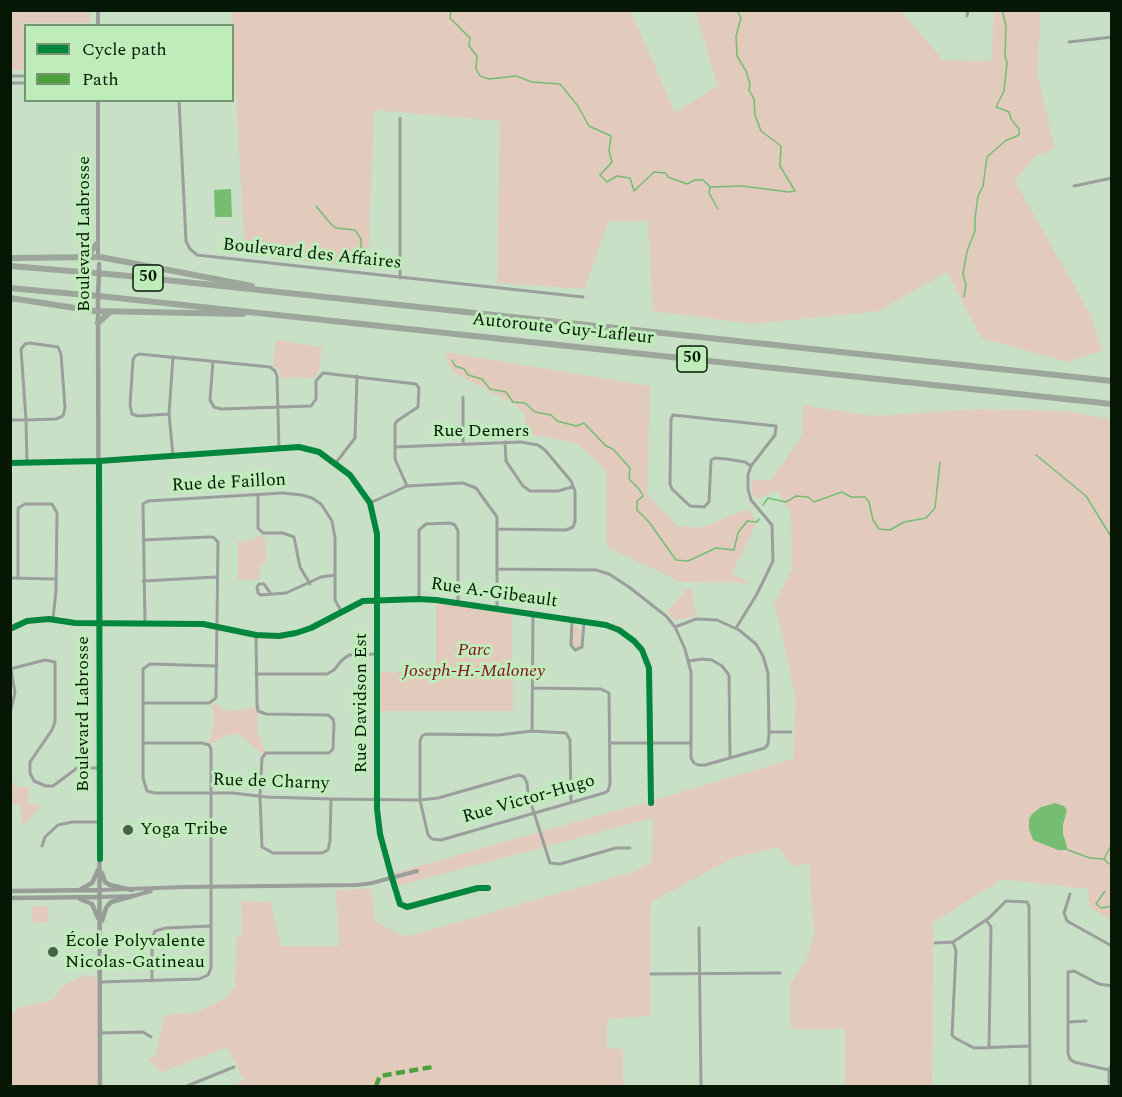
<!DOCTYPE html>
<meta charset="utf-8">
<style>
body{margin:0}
#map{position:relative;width:1122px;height:1097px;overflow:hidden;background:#c8e1c6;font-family:Spectral,serif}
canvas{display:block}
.frame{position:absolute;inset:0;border:12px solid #061706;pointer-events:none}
.legend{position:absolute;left:24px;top:24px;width:210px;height:78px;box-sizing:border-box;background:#beedba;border:2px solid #749772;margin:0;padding:8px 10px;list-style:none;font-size:18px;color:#061706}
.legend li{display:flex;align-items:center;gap:12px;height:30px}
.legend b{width:30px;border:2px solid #749772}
</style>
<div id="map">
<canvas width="1122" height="1097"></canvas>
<div class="frame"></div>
<ul class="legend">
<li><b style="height:8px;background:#00873e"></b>Cycle path</li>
<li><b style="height:8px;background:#4ca13d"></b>Path</li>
</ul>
</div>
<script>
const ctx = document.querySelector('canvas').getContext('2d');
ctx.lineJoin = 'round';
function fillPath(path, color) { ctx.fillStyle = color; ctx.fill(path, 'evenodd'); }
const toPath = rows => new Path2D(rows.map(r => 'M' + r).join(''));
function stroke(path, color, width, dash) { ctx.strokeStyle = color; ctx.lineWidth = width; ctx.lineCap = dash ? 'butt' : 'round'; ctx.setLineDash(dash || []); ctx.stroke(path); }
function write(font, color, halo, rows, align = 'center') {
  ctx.font = font + ' Spectral,serif'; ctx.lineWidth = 6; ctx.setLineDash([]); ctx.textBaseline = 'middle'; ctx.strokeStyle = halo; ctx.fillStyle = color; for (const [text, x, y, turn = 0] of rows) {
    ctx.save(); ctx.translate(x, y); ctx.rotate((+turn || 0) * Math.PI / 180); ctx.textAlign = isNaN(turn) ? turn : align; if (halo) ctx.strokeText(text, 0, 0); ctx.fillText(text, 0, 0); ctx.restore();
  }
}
fillPath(toPath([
 [10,11,90,11,90,23,23,23,24,70,11,70],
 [231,11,631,11,675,113,718,85,695,11,901,11,943,60,991,61,994,11,1041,11,1037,74,1055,149,1035,156,1015,181,1090,314,1103,350,1067,362,981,338,947,272,879,311,752,324,653,311,648,221,609,221,584,289,497,283,500,121,374,110,368,268,245,254],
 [276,340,322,347,319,371,314,378,295,377,280,379,279,370,273,365],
 [444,352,650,386,647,494,677,526,700,528,748,509,757,522,732,573,750,583,681,582,607,547,606,470,576,443,525,433,525,414,514,404,452,372],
 [803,405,873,416,976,409,1063,411,1111,419,1111,920,1089,907,1088,889,1002,879,933,923,932,1086,845,1086,845,1029,791,1029,791,983,806,959,814,934,809,864,791,866,778,847,731,859,651,902,650,1016,607,1019,607,1048,623,1049,623,1086,639,1086,233,1086,244,1080,227,1047,162,1072,147,1060,155,1056,165,1015,198,1012,224,999,235,987,237,936,242,935,241,901,270,902,281,946,339,946,336,890,371,888,375,921,405,937,636,871,652,862,653,818,397,886,394,873,654,800,793,759,796,702,783,636,774,605,792,569,791,512,777,491,756,499,752,493,751,480,771,480,802,435],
 [258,536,265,537,266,561,260,567,259,580,238,580,238,541,254,540],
 [687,589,691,589,696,616,675,621,667,612],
 [436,600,512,612,513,711,377,711,377,672,436,672],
 [576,625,581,630,580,645,577,647,573,644,573,629],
 [212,702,227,711,257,707,258,733,266,753,264,755,238,734,228,735,209,745,214,723],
 [10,776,16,787,29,787,28,802,41,807,22,826,20,805,11,804,12,792],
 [32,906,48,906,49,922,33,923],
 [97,976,98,1086,11,1086,11,1017,18,1008,53,1000,61,987,80,977]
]), '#e2cbbd');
fillPath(toPath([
 [231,189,232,217,215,217,214,190],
 [1055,803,1064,806,1067,810,1063,825,1063,834,1068,850,1058,850,1033,840,1029,829,1029,819,1032,814,1041,807]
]), '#74bd71');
stroke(toPath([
 [451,10,450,18,470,38,469,46,477,56,476,69,480,76,489,79,516,76,532,82,560,84,578,106,589,126,611,136,609,151,612,162,600,175,607,182,617,176,630,178,634,191,654,172,666,173,668,177,687,184,695,180,703,180,710,187,709,193,718,209],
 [710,187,742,186,789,192,795,191,780,166,781,146,761,131,755,115,754,99,749,90,750,84,746,71,737,56,736,36,741,18,737,10],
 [316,206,330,223,336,228,355,230,361,239,361,261,363,266,367,266],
 [964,297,966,285,963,274,967,251,975,231,975,218,978,196,983,186,987,157,1005,141,1019,135,1019,129,1011,119,1009,112,996,107,1004,91,1007,63,1005,56,1006,26,1002,10],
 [452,360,455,366,464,369,468,375,482,379,490,389,506,392,513,402,525,403,535,412,551,415,557,421,576,426,584,423,606,446,613,449,630,468,629,479,639,489,643,496,637,501,637,510,649,522,676,560,688,561,716,548,734,550,738,533,747,521,757,522,759,519],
 [1036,455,1086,496,1112,538],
 [763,505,768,498,786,502,796,496,808,497,814,502,842,492,851,497,865,497,869,502,873,520,879,529,890,530,904,522,926,518,935,508,940,462],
 [1068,850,1090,858,1104,859],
 [1109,864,1104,859,1112,844],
 [1105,891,1096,904,1101,908,1112,906]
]), '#74bd71', 1.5);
stroke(toPath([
 [967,16,968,10],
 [1069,42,1112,37],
 [10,76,26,76],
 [10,83,26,83],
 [179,100,186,241,190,249,197,255,583,297],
 [1074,186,1112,178],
 [400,278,400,118],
 [213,361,210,400,214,407,221,409,311,406,316,399,316,381,323,373,416,384,419,388,418,407,397,421,395,424,395,459,407,486],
 [463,397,463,444],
 [169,414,138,416,132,414,130,405,133,360,135,356,139,354,270,367,275,371,277,376,279,448],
 [10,420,26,420,56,419,63,416,65,408,61,354,58,347,30,343,25,344,21,349,26,420,27,462],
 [505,442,506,461,523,486,530,491,558,491,572,487],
 [395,447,521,442,538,445,545,450,571,481,575,491,575,521,573,527,566,530,497,529],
 [173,456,169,414,173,357],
 [335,464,355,438,357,376],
 [258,495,258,528,263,533,283,533,294,537,300,567,310,584],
 [370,503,407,486,463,483,476,488,497,517,497,609],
 [143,540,208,537,213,537,218,542,216,698,209,703,143,703],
 [497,569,596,570,609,574,629,587,666,616,675,627,685,649,691,672,691,758,694,763,698,765,705,765,765,748,768,744,769,734,768,673,763,656,756,644,739,630,717,620,696,619,675,627],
 [10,578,56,579],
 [18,578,18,508,25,504,52,504,57,513,56,591,53,619],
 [143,581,216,577],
 [271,594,264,584,259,584,257,587,258,593,261,595,286,593,321,577,335,575],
 [419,599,419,530,426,524,450,523,455,525,458,531,458,603],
 [572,620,571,645,575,650,582,647,584,622],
 [145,622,143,504,148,501,283,493,302,495,312,498,321,504,332,521,335,538,335,600,341,611],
 [736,628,757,594,773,561,772,525,751,500,748,489,748,475,751,466,775,435,776,426,673,415,671,419,670,484,672,489,690,506,704,507,709,502,711,460,715,458,727,459,745,462,751,466],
 [10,629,27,621,49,619,75,623,203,624,256,635,279,636,296,633,311,628,363,601,419,599,436,600,606,625,619,630,634,641,642,650,649,668,651,803],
 [256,635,257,704,258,711,266,714,328,715,333,719,334,724,333,749,329,753,266,753,262,758,260,796,262,847,273,853,322,853,328,850,330,841,331,799],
 [689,661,702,659,712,660,722,666,729,675,730,757],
 [10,663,15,693,10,713],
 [217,666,150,664,143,669,143,778,147,791,155,793,233,793,266,797,331,799,420,800,438,798,519,775,524,777,527,783,528,794,550,863,560,864,616,848,630,848],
 [10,669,45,660,55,662,55,722,52,730,30,762,30,773,34,781,46,786,53,786,77,768,99,768],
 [256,674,327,674,334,670,342,660,349,655,377,654],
 [533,688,601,689,609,693,610,784,608,791,604,793,441,840,432,839,428,835,420,800,420,741,422,736,426,734,499,735,532,731,566,733,570,740,571,802],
 [532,731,533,615],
 [770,732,791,732],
 [611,743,691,743],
 [42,846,45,837,58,825,72,822,100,822],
 [392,878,400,904,407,907,478,888,488,888],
 [1070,894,1064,913,1067,921,1112,946],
 [986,920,991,927,989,1048],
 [699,928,701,1086],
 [953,942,956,951,952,1035,955,1038,974,1048,1029,1046],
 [935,943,953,942,989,918,1006,901,1027,902,1029,906,1030,1086],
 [651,974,780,973],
 [152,981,152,938,155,931,166,928,211,926],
 [100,982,199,979,208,975,211,968,211,749,209,745,202,743,143,743],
 [1068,1022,1086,1021],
 [100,1033,143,1032,151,1037],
 [1109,1070,1074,1062,1070,1059,1068,1053,1068,972,1074,971,1099,984,1112,986],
 [187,1086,234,1067],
 [1109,1086,1109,1070,1112,1064]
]), '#9b9e9c', 3);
stroke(toPath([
 [98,26,98,10],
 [98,100,98,256],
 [10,463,99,461,299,447,319,452,354,479,370,503,377,534,377,809,380,834,392,878],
 [100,890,185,887,358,885,372,883,417,871],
 [100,897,133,896,151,891]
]), '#9b9e9c', 4);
stroke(toPath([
 [98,293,99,275],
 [98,304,100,1086],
 [102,873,105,882,110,885,132,890],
 [81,889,92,883,98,870],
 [10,891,100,890],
 [10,898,100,897],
 [80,899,92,904,98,918],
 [102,921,106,908,111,902,133,896]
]), '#989d98', 4.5);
stroke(toPath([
 [86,257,97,244],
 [10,258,100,257,252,286],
 [10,266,119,275,1112,381],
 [10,288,108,297,1112,404],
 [10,298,95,311,243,314],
 [98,323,110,312]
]), '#9ca69b', 6);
stroke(toPath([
 [99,264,99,275],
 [98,304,98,293]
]), '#989d98', 4.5);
stroke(toPath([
 [376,1086,380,1076,432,1067]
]), '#4ca13d', 4.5, [9, 4.5]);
stroke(toPath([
 [99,461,100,859],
 [10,463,99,461,299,447,319,452,350,475,370,503,377,534,377,809,380,834,392,878,400,904,407,907,478,888,488,888],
 [10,629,27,621,49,619,75,623,203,624,256,635,279,636,296,633,311,628,363,601,419,599,436,600,606,625,619,630,634,641,642,650,649,668,651,803]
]), '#00873e', 6);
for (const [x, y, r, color] of [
 [128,830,6,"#4a5e49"],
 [53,952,6,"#4a5e49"]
]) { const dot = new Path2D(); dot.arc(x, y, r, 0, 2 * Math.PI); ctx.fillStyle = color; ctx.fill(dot); stroke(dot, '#beedba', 2); }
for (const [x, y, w] of [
 [148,278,30],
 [692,359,30]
]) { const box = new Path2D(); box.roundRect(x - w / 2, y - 13, w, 26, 4.5); ctx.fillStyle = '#beedba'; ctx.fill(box); stroke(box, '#061706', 1.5); }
write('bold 16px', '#061706', null, [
 ["50",148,278],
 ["50",692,359]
]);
write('18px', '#061706', '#beedba', [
 ["Boulevard Labrosse",85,234,-90],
 ["Boulevard des Affaires",312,255,6],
 ["Autoroute Guy-Lafleur",563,330,6],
 ["Rue Demers",481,432],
 ["Rue de Faillon",229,484,-3],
 ["Rue A.-Gibeault",494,594,8],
 ["Rue Davidson Est",362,703,-90],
 ["Boulevard Labrosse",84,714,-90],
 ["Rue de Charny",271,783,2],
 ["Rue Victor-Hugo",529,800,-16]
]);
write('italic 18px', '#870c1c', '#beedba', [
 ["Parc",474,651],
 ["Joseph-H.-Maloney",474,672]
]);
write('18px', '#061706', '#beedba', [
 ["Yoga Tribe",140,830],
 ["École Polyvalente",65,942],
 ["Nicolas-Gatineau",65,963]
], 'left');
</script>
